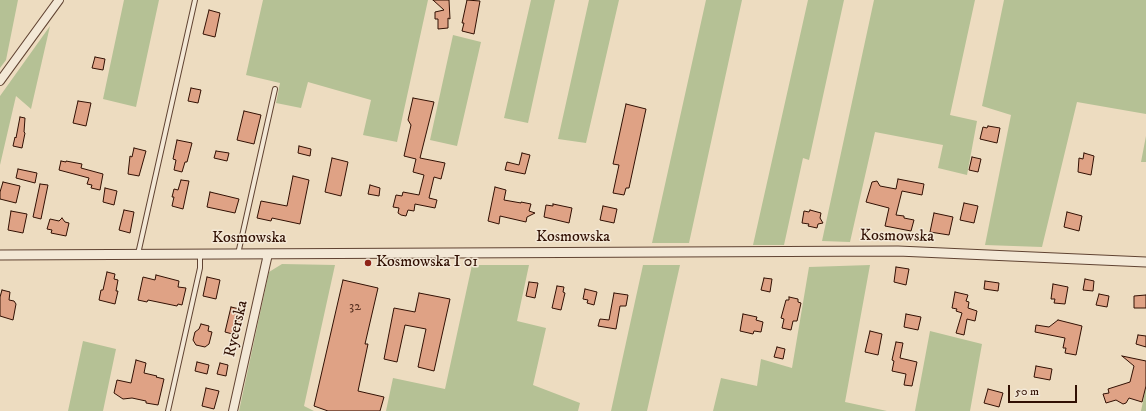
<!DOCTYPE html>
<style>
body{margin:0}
#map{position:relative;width:1146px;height:411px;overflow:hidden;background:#eddcc0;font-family:"IM FELL DW Pica",serif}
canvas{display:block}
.scale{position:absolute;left:1008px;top:385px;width:69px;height:18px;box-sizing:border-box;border:2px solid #311003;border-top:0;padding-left:5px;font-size:12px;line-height:14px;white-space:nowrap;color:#311003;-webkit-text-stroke:3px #f3e8d6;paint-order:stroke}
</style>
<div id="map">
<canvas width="1146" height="411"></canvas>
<div class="scale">50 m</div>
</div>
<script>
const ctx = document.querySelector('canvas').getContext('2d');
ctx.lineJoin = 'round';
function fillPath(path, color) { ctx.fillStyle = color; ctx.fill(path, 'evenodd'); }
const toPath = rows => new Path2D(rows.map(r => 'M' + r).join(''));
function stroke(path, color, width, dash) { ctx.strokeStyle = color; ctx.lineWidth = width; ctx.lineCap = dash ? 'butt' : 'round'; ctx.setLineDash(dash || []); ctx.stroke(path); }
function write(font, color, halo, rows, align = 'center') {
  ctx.font = font + ' "IM FELL DW Pica",serif'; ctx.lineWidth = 3; ctx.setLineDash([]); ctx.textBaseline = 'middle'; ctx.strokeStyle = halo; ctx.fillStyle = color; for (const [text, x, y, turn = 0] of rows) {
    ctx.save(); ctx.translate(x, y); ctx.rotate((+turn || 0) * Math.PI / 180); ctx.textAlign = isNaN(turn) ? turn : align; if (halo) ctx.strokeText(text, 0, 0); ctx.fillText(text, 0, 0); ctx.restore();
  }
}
fillPath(toPath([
 [0,0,18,0,6,60,0,68],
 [124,0,159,0,136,107,103,99],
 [263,0,428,0,397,142,363,135,371,100,308,82,301,108,276,103,280,83,246,75],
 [531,0,555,0,528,123,504,118],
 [589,0,619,0,586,143,558,139],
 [706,0,742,0,689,243,652,243],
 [808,0,844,0,809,160,803,158,784,245,753,245],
 [874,0,975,0,950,115,977,121,967,175,938,168,943,145,875,132,850,242,822,241],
 [1004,0,1146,0,1146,114,1077,102,1042,247,985,245,1011,115,982,106],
 [50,26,31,109,16,96,0,165,0,96],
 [453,35,481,42,457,146,430,140],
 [1146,136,1146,162,1141,162],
 [282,264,335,265,304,406,314,411,239,411,269,272],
 [472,265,529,265,517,321,546,328,533,385,580,403,578,411,386,411,393,378,445,389],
 [643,265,680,265,647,411,611,411],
 [870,265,845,402,887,411,713,411,721,378,757,386,761,359,792,368,809,267],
 [930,331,982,344,970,411,915,411],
 [83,341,116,349,103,411,68,411],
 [1146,387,1146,411,1141,411]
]), '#b5c195');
const building = toPath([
 [433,0,449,0,450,19,448,18,448,28,438,29,438,19,435,19,435,12,444,10,433,0],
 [467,0,480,1,474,34,462,31,464,23,462,23,467,0],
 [209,10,220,13,215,37,203,34,209,10],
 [95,57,105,59,103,70,92,68,95,57],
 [191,88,201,90,198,103,188,101,191,88],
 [413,98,434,102,420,158,445,163,441,179,434,177,429,198,437,200,435,208,415,204,414,211,408,210,406,216,401,215,398,213,399,208,393,207,396,195,402,196,403,192,419,195,424,175,413,172,416,159,404,156,411,125,408,120,413,98],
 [78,101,91,103,86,126,73,123,78,101],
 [626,104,646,109,629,188,626,188,624,195,613,193,619,165,613,164,626,104],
 [244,111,261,115,254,144,237,140,244,111],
 [20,117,25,118,24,132,25,133,22,148,13,146,15,137,16,138,20,117],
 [988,126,1000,128,997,143,980,139,983,127,987,128,988,126],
 [177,140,192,143,187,162,185,162,182,172,174,170,176,160,173,159,177,140],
 [299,146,311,149,310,156,298,153,299,146],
 [134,148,146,151,139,176,128,174,130,156,132,157,134,148],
 [216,151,229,153,227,161,214,158,216,151],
 [522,153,530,155,525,174,505,170,507,162,519,165,522,153],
 [1084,153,1094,156,1091,175,1078,172,1079,158,1083,159,1084,153],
 [972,157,981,159,978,172,969,170,972,157],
 [332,158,348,162,341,196,325,192,332,158],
 [61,161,66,162,66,161,82,164,81,168,103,174,100,190,91,188,92,185,87,184,89,178,59,170,61,161],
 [18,169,37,173,35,183,16,178,18,169],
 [293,176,309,180,300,224,272,218,271,221,257,218,261,201,287,206,293,176],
 [898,179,924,184,922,195,902,191,896,215,904,216,904,218,914,220,911,231,885,226,889,208,866,202,872,182,877,181,880,186,896,189,898,179],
 [181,180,189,181,183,209,172,206,174,197,172,197,174,189,178,190,181,180],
 [3,182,20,186,16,203,0,199,0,192,3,182],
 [40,184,48,185,41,219,33,217,40,184],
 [370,185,380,188,379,196,368,194,370,185],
 [495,187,506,190,504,200,521,203,521,202,531,204,529,211,535,213,527,217,526,222,500,216,499,224,488,221,495,187],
 [105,188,117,191,114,205,103,202,105,188],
 [210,192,239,199,235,213,207,207,210,192],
 [964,203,978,206,974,223,960,220,964,203],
 [553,204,572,208,569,223,544,217,546,205,553,206,553,204],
 [603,206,617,209,614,223,600,220,603,206],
 [124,210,134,212,130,233,119,230,124,210],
 [810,210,821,213,820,218,823,223,818,224,817,228,808,226,809,224,802,223,804,211,809,212,810,210],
 [11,211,27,214,23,233,8,230,11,211],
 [1067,212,1082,216,1079,231,1064,227,1067,212],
 [934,213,953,217,949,235,930,232,934,213],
 [62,218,65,222,69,223,66,236,51,233,52,230,47,229,50,219,59,221,62,218],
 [896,267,909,269,906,285,894,282,896,267],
 [107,272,115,274,114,279,118,280,116,291,118,291,115,304,99,300,101,290,103,290,107,272],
 [156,275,179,281,178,287,186,288,182,305,178,304,177,306,148,300,147,302,138,300,143,277,155,280,156,275],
 [207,277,220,280,216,299,203,296,207,277],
 [764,278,772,279,770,292,761,290,764,278],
 [1085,279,1094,281,1093,291,1083,290,1085,279],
 [343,280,378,288,365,344,368,344,358,391,384,397,380,411,328,411,314,406,343,280],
 [985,281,999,283,998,291,984,289,985,281],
 [529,282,538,283,535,298,526,296,529,282],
 [1053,284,1068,287,1065,304,1054,303,1055,299,1051,299,1053,284],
 [557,286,564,287,563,292,565,293,561,310,552,308,557,286],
 [585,289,597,292,594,305,587,303,588,300,583,299,585,289],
 [2,290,10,292,9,300,14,301,16,304,13,320,0,316,0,297,2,290],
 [955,292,968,295,966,301,969,302,968,308,977,311,975,321,967,319,964,335,956,333,962,313,956,311,957,309,952,308,955,292],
 [419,293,450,299,434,371,418,367,426,329,405,325,397,362,384,359,394,308,415,312,419,293],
 [614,293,628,295,626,306,620,306,616,329,598,326,600,319,609,320,614,293],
 [1099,294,1109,296,1107,307,1096,305,1099,294],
 [1146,295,1146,308,1134,308,1134,296,1146,295],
 [789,297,798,299,798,302,801,303,797,321,793,321,791,330,782,328,784,319,781,318,786,300,789,300,789,297],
 [231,307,244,310,239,329,238,329,236,335,225,332,231,307],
 [743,314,757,317,756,320,763,322,761,332,754,331,753,334,740,331,743,314],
 [906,314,921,317,918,330,904,327,906,314],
 [1058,320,1082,326,1076,355,1065,353,1066,348,1063,348,1065,338,1035,332,1036,325,1049,327,1058,320],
 [201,324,209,326,208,331,212,332,209,344,205,347,196,345,193,340,195,332,199,329,201,324],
 [870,331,882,334,878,355,865,352,870,331],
 [1138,335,1146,336,1146,347,1136,344,1138,335],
 [896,342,903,343,900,358,917,362,912,386,904,385,906,374,892,371,894,361,892,360,896,342],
 [777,347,785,349,783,359,774,357,777,347],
 [1122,356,1146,361,1146,386,1142,402,1129,398,1126,403,1123,404,1116,400,1106,403,1103,394,1109,393,1108,389,1130,382,1134,366,1122,356],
 [136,360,146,363,144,373,157,376,156,377,164,379,158,405,146,403,146,401,132,398,123,399,114,393,117,380,131,383,136,360],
 [197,362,209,365,207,374,195,371,197,362],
 [220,363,228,365,226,376,217,374,220,363],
 [1036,366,1052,369,1050,380,1034,377,1036,366],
 [206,388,219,391,214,409,202,406,206,388],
 [988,389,1003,393,999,407,984,403,988,389]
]);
fillPath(building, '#dfa285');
stroke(building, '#311003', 1);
const service = toPath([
 [138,254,195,0],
 [238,254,275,89],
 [168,411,200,268,200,255]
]);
const minor = toPath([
 [0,81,59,0],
 [233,411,268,254]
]);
const tertiary = toPath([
 [0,255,898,251,1146,262]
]);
stroke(service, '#604332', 6);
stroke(minor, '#604332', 10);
stroke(tertiary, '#604332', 11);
stroke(service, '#f3e8d6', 4);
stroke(minor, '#f3e8d6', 8);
stroke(tertiary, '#f3e8d6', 9);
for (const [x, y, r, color] of [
 [368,263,4,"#8f2418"]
]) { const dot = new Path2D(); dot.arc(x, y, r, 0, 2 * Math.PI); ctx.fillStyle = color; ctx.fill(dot); stroke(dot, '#f3e8d6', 1.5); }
write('14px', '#5c3424', null, [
 ["32",355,307]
]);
write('16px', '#311003', '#f3e8d6', [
 ["Kosmowska",897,237,1],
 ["Kosmowska",573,238],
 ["Kosmowska",249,239],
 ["Rycerska",237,329,-77]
]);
write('16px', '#311003', '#f3e8d6', [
 ["Kosmowska I 01",376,263]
], 'left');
</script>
